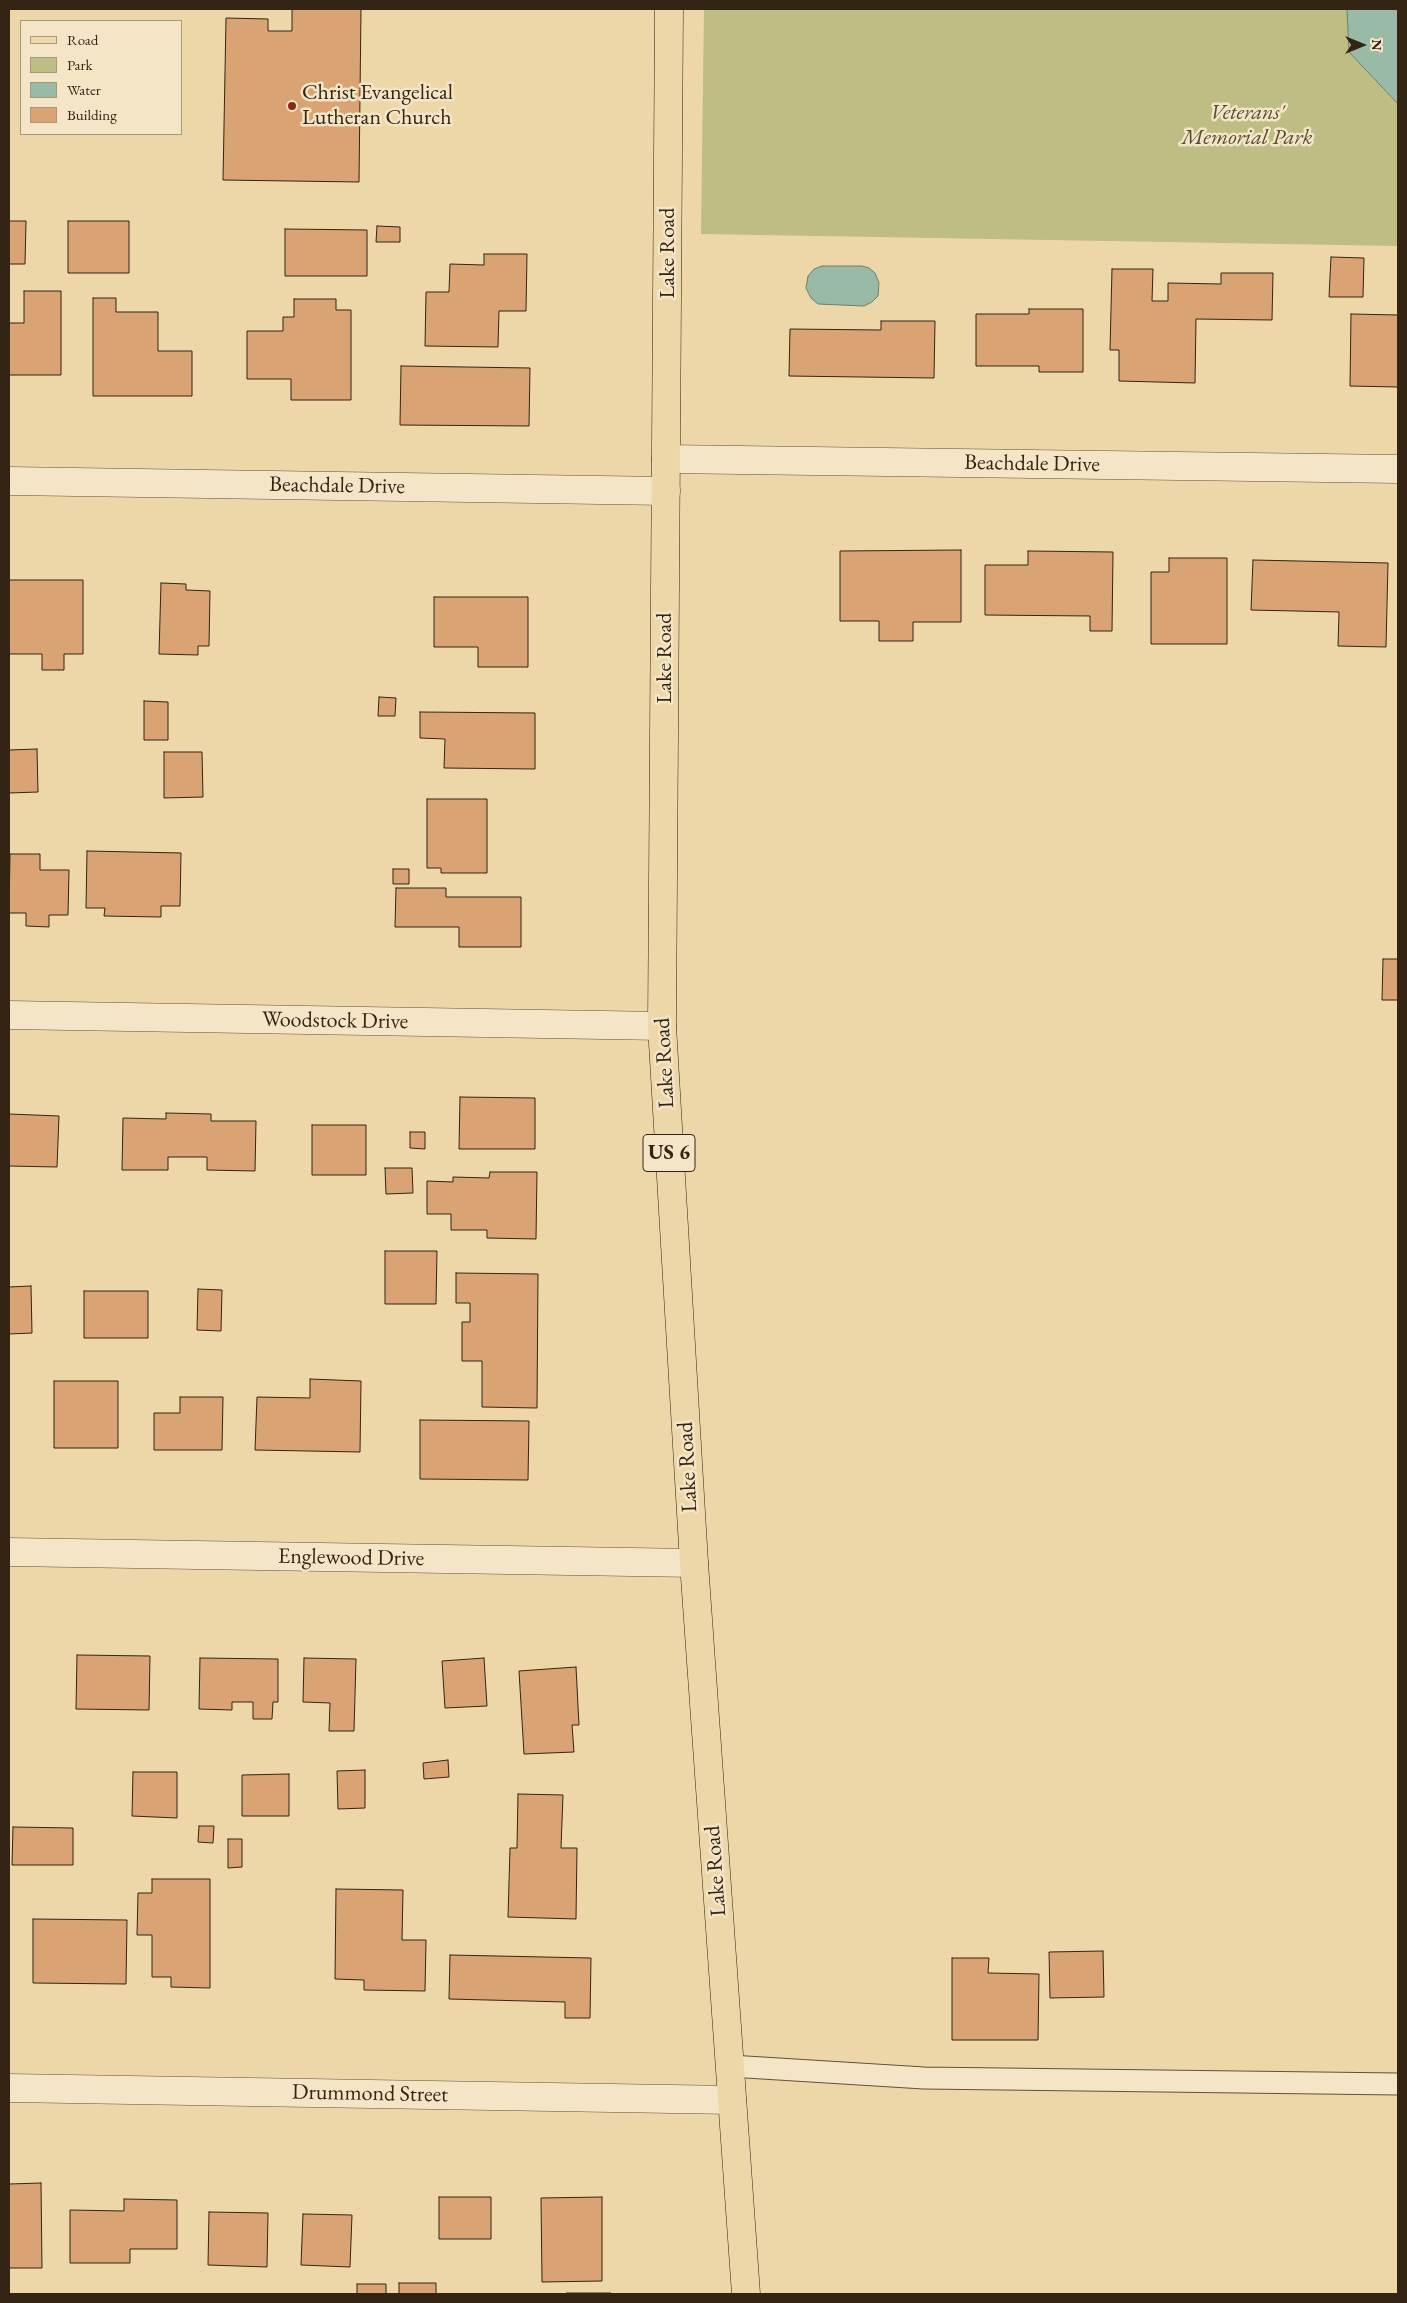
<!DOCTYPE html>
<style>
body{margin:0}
#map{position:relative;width:1407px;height:2303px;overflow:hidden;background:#edd7a8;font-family:"EB Garamond",serif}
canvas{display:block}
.frame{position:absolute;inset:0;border:10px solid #332414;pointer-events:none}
.legend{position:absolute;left:20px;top:20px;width:162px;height:115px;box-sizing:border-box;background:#f3e5c6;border:1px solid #a6987f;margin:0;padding:6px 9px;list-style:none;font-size:15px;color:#332414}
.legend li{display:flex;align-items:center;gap:10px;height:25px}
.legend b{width:25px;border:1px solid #a6987f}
.north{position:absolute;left:1337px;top:20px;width:50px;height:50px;-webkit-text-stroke:4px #f3e5c6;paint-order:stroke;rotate:90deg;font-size:14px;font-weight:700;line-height:20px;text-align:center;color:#332414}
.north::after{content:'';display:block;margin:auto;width:18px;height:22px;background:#332414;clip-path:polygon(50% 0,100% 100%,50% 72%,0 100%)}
</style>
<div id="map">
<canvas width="1407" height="2303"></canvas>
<div class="frame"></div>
<ul class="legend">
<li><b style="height:6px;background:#edd7a8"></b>Road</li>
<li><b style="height:14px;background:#bdbd84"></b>Park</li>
<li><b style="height:14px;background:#99baa6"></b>Water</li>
<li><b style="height:14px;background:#d9a373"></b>Building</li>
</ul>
<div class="north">N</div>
</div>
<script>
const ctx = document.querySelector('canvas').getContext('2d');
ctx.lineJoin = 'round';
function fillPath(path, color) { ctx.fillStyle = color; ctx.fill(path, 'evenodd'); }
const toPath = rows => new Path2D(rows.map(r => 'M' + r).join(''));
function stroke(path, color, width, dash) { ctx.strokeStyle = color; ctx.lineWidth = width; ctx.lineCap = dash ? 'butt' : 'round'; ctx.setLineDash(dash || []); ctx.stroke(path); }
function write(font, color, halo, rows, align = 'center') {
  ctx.font = font + ' "EB Garamond",serif'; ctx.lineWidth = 5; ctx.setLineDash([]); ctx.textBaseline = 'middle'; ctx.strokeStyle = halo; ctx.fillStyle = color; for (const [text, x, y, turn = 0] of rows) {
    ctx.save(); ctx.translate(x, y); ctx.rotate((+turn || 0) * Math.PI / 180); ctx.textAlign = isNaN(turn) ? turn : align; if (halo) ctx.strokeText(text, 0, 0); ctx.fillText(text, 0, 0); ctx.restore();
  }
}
fillPath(toPath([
 [704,9,1347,9,1349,52,1398,104,1398,246,701,234]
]), '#bdbd84');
const water = toPath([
 [1347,9,1398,9,1398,104,1349,52,1347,9],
 [822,266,862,266,869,268,875,273,879,283,878,296,872,302,864,306,818,304,811,298,806,288,808,276,814,269,822,266]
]);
fillPath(water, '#99baa6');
stroke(water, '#707e6c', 1);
const building = toPath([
 [292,9,361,9,359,182,223,180,226,18,268,19,268,31,292,31,292,9],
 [9,221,26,221,25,264,9,264,9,221],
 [68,221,129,221,129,273,68,273,68,221],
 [377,226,400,227,400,242,376,242,377,226],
 [285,229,367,230,367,276,285,276,285,229],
 [484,254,527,254,526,311,499,311,498,347,425,346,426,292,449,292,450,264,484,265,484,254],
 [1331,257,1364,258,1363,297,1329,297,1331,257],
 [1112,269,1153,269,1152,301,1168,301,1168,283,1221,284,1221,273,1273,273,1272,320,1196,319,1195,383,1119,381,1119,350,1110,350,1112,269],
 [24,291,61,291,61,375,9,375,9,323,24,323,24,291],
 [93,298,116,298,116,312,158,312,158,351,192,351,192,396,93,396,93,298],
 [294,299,336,299,336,310,351,310,351,400,291,400,291,379,247,379,247,331,283,331,283,317,294,317,294,299],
 [1029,309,1083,309,1083,372,1039,372,1039,366,976,366,976,314,1029,314,1029,309],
 [1351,314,1398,315,1398,387,1350,386,1351,314],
 [881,321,935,321,934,378,789,376,790,329,881,330,881,321],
 [401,366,530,368,529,426,400,425,401,366],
 [961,550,961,622,913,622,913,641,879,641,879,621,840,621,840,551,961,550],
 [1028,551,1113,552,1112,631,1090,631,1090,616,985,615,985,565,1028,565,1028,551],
 [1169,558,1227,558,1227,644,1151,644,1151,572,1169,572,1169,558],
 [1253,560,1388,563,1386,647,1338,646,1339,612,1251,610,1253,560],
 [9,580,83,580,83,654,64,654,64,670,42,670,42,654,9,654,9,580],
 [161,583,186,584,186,590,210,591,209,646,198,646,198,655,159,654,161,583],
 [434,597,528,597,528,667,478,667,478,647,434,647,434,597],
 [379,697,396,698,395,716,378,716,379,697],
 [144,701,168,702,168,740,144,740,144,701],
 [420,712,535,713,535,769,444,768,445,739,420,738,420,712],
 [37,749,38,792,9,793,9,750,37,749],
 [164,752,202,752,203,797,164,798,164,752],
 [427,799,487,799,487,873,441,873,441,868,427,868,427,799],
 [87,851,181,853,180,906,161,906,161,917,104,916,105,908,86,908,87,851],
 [10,854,40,854,40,870,69,870,68,915,49,915,49,927,26,926,26,913,9,913,10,854],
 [393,869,409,869,409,884,393,884,393,869],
 [396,888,446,888,446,897,521,897,521,947,459,947,459,927,395,927,396,888],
 [1383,959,1398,959,1398,1000,1382,1000,1383,959],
 [460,1097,535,1098,535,1149,459,1149,460,1097],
 [166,1113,211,1114,211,1121,256,1121,255,1171,207,1170,207,1157,168,1157,168,1170,122,1170,123,1118,166,1119,166,1113],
 [9,1114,59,1116,57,1167,9,1166,9,1114],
 [312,1125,366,1125,366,1175,312,1175,312,1125],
 [410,1132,425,1132,425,1149,410,1148,410,1132],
 [385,1168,412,1168,413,1193,386,1194,385,1168],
 [490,1172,537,1172,536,1239,487,1238,487,1230,451,1230,451,1214,427,1214,427,1181,453,1182,453,1177,489,1178,490,1172],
 [385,1251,437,1251,436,1304,385,1304,385,1251],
 [456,1273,538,1274,537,1408,482,1407,482,1361,462,1361,462,1322,470,1322,470,1303,456,1303,456,1273],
 [31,1286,32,1333,9,1334,9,1287,31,1286],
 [198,1289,222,1290,221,1331,197,1330,198,1289],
 [84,1291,148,1291,148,1338,84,1338,84,1291],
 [310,1379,361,1381,360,1452,255,1450,257,1397,310,1398,310,1379],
 [54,1381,118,1381,118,1448,54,1448,54,1381],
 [180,1397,223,1397,222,1450,154,1450,154,1413,180,1413,180,1397],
 [420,1420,529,1421,528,1480,420,1479,420,1420],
 [77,1655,150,1656,149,1710,76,1709,77,1655],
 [200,1658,278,1659,278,1702,273,1702,272,1719,253,1719,253,1702,232,1702,232,1710,199,1709,200,1658],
 [304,1658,356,1659,354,1731,329,1731,330,1703,303,1702,304,1658],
 [484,1658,487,1706,445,1708,442,1661,484,1658],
 [576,1667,579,1725,572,1725,574,1752,524,1754,519,1671,576,1667],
 [448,1760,449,1777,424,1779,423,1763,448,1760],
 [365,1770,365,1808,338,1809,337,1771,365,1770],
 [133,1772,177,1772,177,1818,132,1816,133,1772],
 [289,1774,289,1816,242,1816,242,1775,289,1774],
 [518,1794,563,1795,561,1848,577,1848,576,1919,508,1917,510,1848,517,1848,518,1794],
 [199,1826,214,1826,213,1843,198,1842,199,1826],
 [13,1827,73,1828,73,1865,12,1865,13,1827],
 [228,1839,242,1839,242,1867,228,1868,228,1839],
 [152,1879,210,1879,210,1988,171,1987,171,1977,152,1977,152,1935,137,1935,138,1893,152,1893,152,1879],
 [336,1889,403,1890,402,1940,426,1940,425,1991,364,1990,364,1980,335,1979,336,1889],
 [33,1919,127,1920,126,1984,33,1983,33,1919],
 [1103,1951,1104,1997,1050,1998,1049,1952,1103,1951],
 [450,1955,591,1958,590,2018,565,2018,565,2002,449,1999,450,1955],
 [952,1958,989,1958,988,1973,1039,1974,1038,2040,952,2040,952,1958],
 [41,2183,42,2268,9,2268,9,2184,41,2183],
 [439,2197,491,2197,491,2239,439,2239,439,2197],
 [602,2197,602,2281,542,2282,541,2198,602,2197],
 [124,2199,177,2200,177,2249,130,2249,130,2263,70,2263,70,2210,124,2211,124,2199],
 [209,2212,268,2213,267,2267,208,2265,209,2212],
 [303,2214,352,2215,350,2267,301,2265,303,2214],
 [399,2283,436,2283,436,2294,399,2294,399,2283],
 [357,2284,386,2284,386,2294,357,2294,357,2284],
 [567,2293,611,2293,611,2294,567,2294,567,2293]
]);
fillPath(building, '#d9a373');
stroke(building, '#332414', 1);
const service = toPath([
 [730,2066,924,2078,1398,2084]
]);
const minor = toPath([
 [666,459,1398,469],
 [9,481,666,491],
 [9,1015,662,1026],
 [9,1552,694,1563],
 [9,2088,732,2100]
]);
const primary = toPath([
 [669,9,662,1026,694,1563,746,2294]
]);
stroke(service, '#625139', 23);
stroke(minor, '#625139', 29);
stroke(primary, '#332414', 29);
stroke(service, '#f3e5c6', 21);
stroke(minor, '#f3e5c6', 28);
stroke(primary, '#edd7a8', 28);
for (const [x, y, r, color] of [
 [292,106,5,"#8f2418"]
]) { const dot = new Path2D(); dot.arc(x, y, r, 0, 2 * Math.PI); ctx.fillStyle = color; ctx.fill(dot); stroke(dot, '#f3e5c6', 2); }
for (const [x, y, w] of [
 [669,1153,52]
]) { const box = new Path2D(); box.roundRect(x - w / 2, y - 18.5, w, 37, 4); ctx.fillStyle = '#f3e5c6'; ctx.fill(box); stroke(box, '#332414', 1); }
write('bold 21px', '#332414', null, [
 ["US 6",669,1153]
]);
write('22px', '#332414', '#f3e5c6', [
 ["Christ Evangelical",302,93],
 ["Lutheran Church",302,118]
], 'left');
write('italic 22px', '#564a30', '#f3e5c6', [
 ["Veterans'",1247,113],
 ["Memorial Park",1247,138]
]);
write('22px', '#332414', '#f3e5c6', [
 ["Lake Road",668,253,-90],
 ["Beachdale Drive",1032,464,1],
 ["Beachdale Drive",337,486,1],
 ["Lake Road",665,658,-90],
 ["Woodstock Drive",335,1021,1],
 ["Lake Road",665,1063,-93],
 ["Lake Road",688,1467,-93],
 ["Englewood Drive",351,1558,1],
 ["Lake Road",716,1871,-94],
 ["Drummond Street",370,2094,1]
]);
</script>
